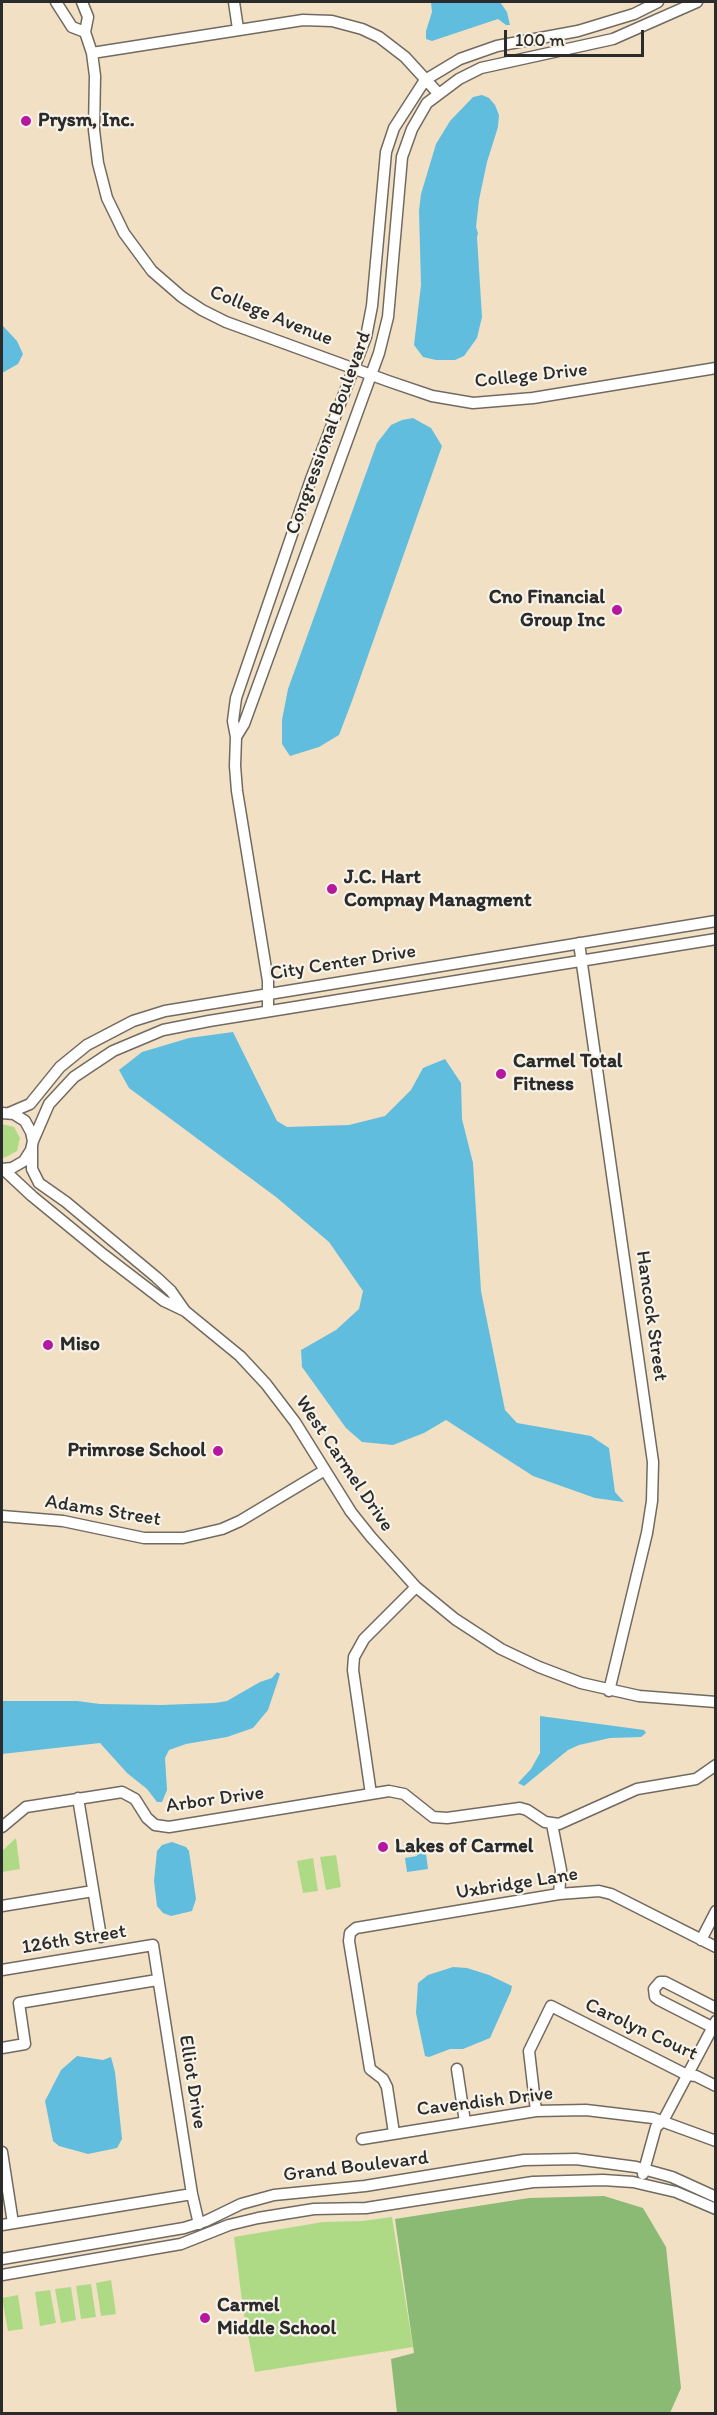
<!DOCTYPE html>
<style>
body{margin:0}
#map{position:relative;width:717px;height:2415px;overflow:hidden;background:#f2e0c4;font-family:Itim,sans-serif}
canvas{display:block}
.frame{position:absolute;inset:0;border:3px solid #2b2b2b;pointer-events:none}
.scale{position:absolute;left:504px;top:30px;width:140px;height:27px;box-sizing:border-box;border:3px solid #2b2b2b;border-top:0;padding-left:8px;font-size:18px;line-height:21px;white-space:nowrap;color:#2b2b2b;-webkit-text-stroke:4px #f7f3e8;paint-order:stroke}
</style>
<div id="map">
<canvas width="717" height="2415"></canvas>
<div class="frame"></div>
<div class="scale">100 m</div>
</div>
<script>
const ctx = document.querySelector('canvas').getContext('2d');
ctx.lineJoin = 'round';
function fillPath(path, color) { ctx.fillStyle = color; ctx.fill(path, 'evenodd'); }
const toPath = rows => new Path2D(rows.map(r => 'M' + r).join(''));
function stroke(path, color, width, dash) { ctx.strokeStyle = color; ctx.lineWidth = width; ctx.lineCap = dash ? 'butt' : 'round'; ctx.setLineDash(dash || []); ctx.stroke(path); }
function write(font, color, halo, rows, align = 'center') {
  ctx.font = font + ' Itim,sans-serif'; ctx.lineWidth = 4.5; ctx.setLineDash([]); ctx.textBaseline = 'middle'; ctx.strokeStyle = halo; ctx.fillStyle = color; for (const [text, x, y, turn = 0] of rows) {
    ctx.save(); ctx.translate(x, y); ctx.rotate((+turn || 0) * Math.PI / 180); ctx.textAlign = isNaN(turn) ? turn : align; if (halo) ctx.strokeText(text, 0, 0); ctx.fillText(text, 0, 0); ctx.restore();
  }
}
fillPath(toPath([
 [2,1124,14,1127,20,1138,17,1151,6,1157,2,1158],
 [16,1838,20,1869,2,1872,2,1851],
 [336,1855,341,1887,326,1890,320,1857],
 [313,1858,318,1891,303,1893,297,1861],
 [392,2217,413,2347,255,2372,243,2309,234,2237,323,2222,362,2221],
 [111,2280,116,2314,101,2316,96,2283],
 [91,2284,96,2317,81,2319,76,2286],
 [71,2287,76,2320,61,2323,55,2289],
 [50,2290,56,2323,40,2326,35,2292],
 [18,2295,23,2329,8,2331,2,2298]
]), '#aeda86');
fillPath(toPath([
 [604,2196,643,2208,666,2247,681,2388,670,2413,397,2413,391,2359,414,2353,395,2219,529,2198]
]), '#8aba73');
fillPath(toPath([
 [431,2,500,2,507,12,510,25,506,25,498,19,432,41,426,39,426,31,432,12],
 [482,95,489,98,495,105,499,115,498,127,487,162,479,200,476,227,478,233,477,237,482,317,477,338,464,356,455,360,436,360,423,357,414,345,421,285,419,211,421,194,436,144,450,121,473,97],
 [2,325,17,341,23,354,18,364,2,373],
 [413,418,431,428,442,446,352,701,339,735,319,747,290,756,282,744,282,720,288,689,377,443,391,425,402,420],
 [233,1032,277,1121,287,1127,349,1125,385,1116,411,1090,423,1068,445,1059,461,1083,462,1119,473,1163,481,1291,505,1410,517,1423,591,1436,609,1448,615,1492,624,1502,595,1498,533,1476,446,1420,424,1433,393,1445,362,1442,346,1428,302,1367,301,1350,336,1330,359,1309,363,1291,329,1242,276,1197,129,1088,119,1070,142,1052,189,1038],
 [277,1672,280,1674,268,1710,253,1728,227,1737,186,1744,169,1750,165,1758,167,1790,162,1802,157,1802,147,1789,127,1773,100,1743,2,1754,2,1701,77,1701,100,1704,161,1705,215,1703,227,1701,260,1682,272,1678],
 [540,1716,644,1730,646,1733,641,1737,610,1738,579,1745,568,1750,524,1786,518,1783,531,1769,540,1753],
 [172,1842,186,1847,189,1851,196,1899,192,1911,171,1916,163,1913,157,1906,154,1881,157,1851,162,1845],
 [425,1846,428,1869,407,1872,405,1858,417,1856,416,1849],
 [453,1967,467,1968,489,1975,512,1986,511,1991,490,2038,463,2049,450,2049,429,2057,425,2056,416,2013,418,1983,428,1975],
 [77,2056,103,2060,111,2057,115,2072,122,2139,117,2148,88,2154,59,2146,53,2141,45,2101,61,2070]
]), '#60bdde');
const minor = toPath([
 [56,2,72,27,85,32],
 [82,2,88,17,85,32,92,53,95,76,94,130,98,163,107,198,124,233,152,271,182,297,202,310,226,322,388,381,432,396,473,403,533,398,716,368],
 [234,2,238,29],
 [92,53,303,20,332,21,362,29,379,37,405,57,438,93],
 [236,737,244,724,379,353,388,317,402,157,412,129,427,103,459,79,481,68,613,39,697,2],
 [579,943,653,1462,652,1501,647,1533,609,1691],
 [268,1011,268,981,237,791,235,766,236,737,233,721,236,698,311,479,366,337,372,306,386,152,394,128,425,80,460,59,497,46,578,31,634,14,658,2],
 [2,1113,14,1114,25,1121,31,1132,33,1141,31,1150,24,1161,12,1168,2,1169],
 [9,1113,30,1104,60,1067,87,1045,133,1021,165,1011,716,921],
 [33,1141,49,1104,74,1077,113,1051,163,1030,209,1021,716,939],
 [32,1146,32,1169,39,1183,66,1202,156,1277,171,1291,185,1311],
 [3,1169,32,1196,104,1255,164,1301,185,1311,240,1356,266,1384,295,1422,351,1512,371,1537,416,1587,455,1619,501,1649,539,1667,581,1683,639,1696,716,1702],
 [2,1516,63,1521,144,1538,183,1538,222,1529,240,1521,325,1470],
 [371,1794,353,1670,354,1657,364,1639,416,1587],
 [78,1798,101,1937],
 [552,1824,561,1870,559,1894],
 [2,1827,26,1807,116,1793,122,1792,135,1799,147,1818,155,1825,169,1827,389,1791,404,1794,433,1817,447,1818,520,1808,527,1810,545,1822,559,1824,637,1789,696,1779,716,1765],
 [2,1906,93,1891],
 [701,1940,716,1911],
 [2,1970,153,1945,192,2194,199,2224],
 [716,2008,665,1982,660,1982,654,1989,655,1997,659,2000,716,2029],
 [2,2048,25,2044,19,2003,157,1980],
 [457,2069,465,2122],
 [536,2111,529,2051,551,2006,687,2075,696,2076,716,2086],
 [394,2133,387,2087,383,2079,370,2069,349,1941,350,1933,356,1928,559,1894,599,1891,611,1894,716,1947],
 [362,2139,536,2111,586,2110,653,2118,716,2141],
 [2,2152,13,2223],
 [643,2174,656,2127,663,2121,716,2021],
 [2,2225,192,2194],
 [2,2259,184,2228,206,2221,241,2204,274,2195,365,2186,524,2160,576,2159,636,2167,672,2177,716,2197],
 [2,2275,181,2244,229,2225,258,2218,314,2209,366,2208,533,2182,603,2180,633,2182,676,2192,716,2209]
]);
stroke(minor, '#716a61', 13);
stroke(minor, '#fff', 10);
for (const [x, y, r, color] of [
 [26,121,6,"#b5179e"],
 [617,610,6,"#b5179e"],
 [332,889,6,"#b5179e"],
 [501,1074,6,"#b5179e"],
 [48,1345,6,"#b5179e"],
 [218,1451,6,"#b5179e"],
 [383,1847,6,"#b5179e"],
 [205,2318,6,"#b5179e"]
]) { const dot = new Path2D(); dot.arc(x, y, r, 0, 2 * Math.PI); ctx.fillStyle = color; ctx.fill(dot); stroke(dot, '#f7f3e8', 2); }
write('bold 20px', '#2b2b2b', '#f7f3e8', [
 ["Prysm, Inc.",38,121],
 ["Cno Financial",605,598,"right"],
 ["Group Inc",605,621,"right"],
 ["J.C. Hart",344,878],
 ["Compnay Managment",344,901],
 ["Carmel Total",513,1062],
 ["Fitness",513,1085],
 ["Miso",60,1345],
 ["Primrose School",206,1451,"right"],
 ["Lakes of Carmel",395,1847],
 ["Carmel",217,2306],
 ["Middle School",217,2329]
], 'left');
write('20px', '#2b2b2b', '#f7f3e8', [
 ["College Avenue",271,316,22],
 ["College Drive",531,376,-6],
 ["Congressional Boulevard",329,433,-70],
 ["City Center Drive",343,963,-9],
 ["Hancock Street",651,1316,82],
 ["West Carmel Drive",344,1464,56],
 ["Adams Street",103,1511,9],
 ["Arbor Drive",215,1800,-8],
 ["Uxbridge Lane",517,1884,-9],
 ["126th Street",74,1940,-9],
 ["Carolyn Court",641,2030,25],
 ["Elliot Drive",192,2082,81],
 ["Cavendish Drive",485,2102,-7],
 ["Grand Boulevard",356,2167,-7]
]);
</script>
